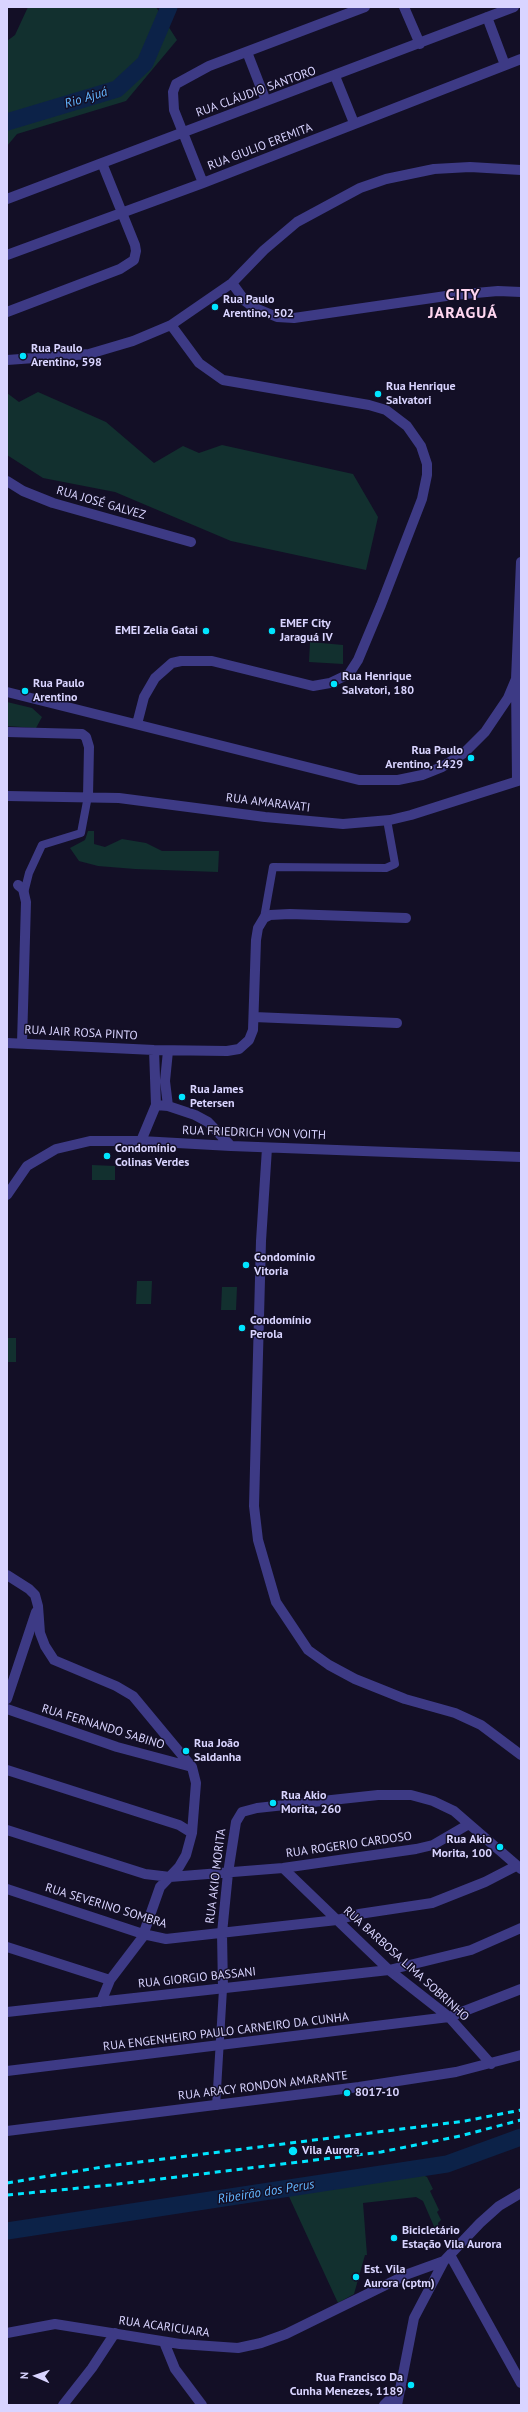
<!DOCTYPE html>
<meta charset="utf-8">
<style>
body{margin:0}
#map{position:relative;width:528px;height:2412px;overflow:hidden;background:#130f26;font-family:"PT Sans",sans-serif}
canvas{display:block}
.frame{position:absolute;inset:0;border:8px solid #d9d4ff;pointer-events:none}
.north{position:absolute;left:16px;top:2356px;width:40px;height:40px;-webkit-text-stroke:3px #130f26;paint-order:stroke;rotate:272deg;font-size:11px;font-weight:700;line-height:16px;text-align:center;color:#d9d4ff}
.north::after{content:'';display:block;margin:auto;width:14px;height:18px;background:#d9d4ff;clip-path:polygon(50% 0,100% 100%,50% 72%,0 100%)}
</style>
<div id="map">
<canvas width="528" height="2412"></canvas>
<div class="frame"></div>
<div class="north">N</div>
</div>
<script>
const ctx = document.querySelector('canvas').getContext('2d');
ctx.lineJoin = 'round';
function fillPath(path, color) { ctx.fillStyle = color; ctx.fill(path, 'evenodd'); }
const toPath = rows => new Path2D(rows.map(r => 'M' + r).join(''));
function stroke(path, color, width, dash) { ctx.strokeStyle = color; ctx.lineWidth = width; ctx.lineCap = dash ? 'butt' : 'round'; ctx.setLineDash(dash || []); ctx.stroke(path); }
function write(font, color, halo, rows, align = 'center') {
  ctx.font = font + ' "PT Sans",sans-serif'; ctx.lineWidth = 3; ctx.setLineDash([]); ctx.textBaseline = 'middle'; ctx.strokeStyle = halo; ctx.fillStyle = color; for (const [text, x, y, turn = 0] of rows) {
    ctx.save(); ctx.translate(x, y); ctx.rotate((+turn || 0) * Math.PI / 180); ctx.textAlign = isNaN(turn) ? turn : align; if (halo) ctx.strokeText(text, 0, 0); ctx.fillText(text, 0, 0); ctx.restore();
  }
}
fillPath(toPath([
 [28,7,156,7,177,40,126,101,17,134,7,146,7,41,15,35],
 [38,392,106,422,154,463,183,446,199,453,222,445,353,474,378,517,366,570,231,541,115,492,43,478,7,455,7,393,19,402],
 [310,642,343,645,343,664,309,662],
 [7,702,32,708,42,717,36,728,7,726],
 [88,831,94,831,94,844,105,847,122,839,146,843,162,851,219,851,218,872,135,869,98,866,79,861,70,848,85,840],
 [92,1165,115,1166,115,1180,92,1180],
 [137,1281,152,1281,151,1304,136,1304],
 [222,1287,237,1287,236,1310,221,1310],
 [7,1338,16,1338,16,1362,7,1362],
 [421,2174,427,2177,433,2189,430,2191,439,2210,437,2212,441,2220,438,2223,440,2230,436,2231,423,2201,416,2197,363,2203,367,2255,365,2255,354,2294,338,2303,286,2190]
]), '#12302f');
stroke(toPath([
 [7,122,117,89,145,63,169,7],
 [7,2231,447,2164,521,2137]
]), '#0c2248', 17);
stroke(toPath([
 [24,893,29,873,42,845,81,833,88,796],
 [264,918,273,867,386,868,395,864,387,820],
 [216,2106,223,1989]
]), '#3d3a85', 8);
stroke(toPath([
 [404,7,420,44],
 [487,17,505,65],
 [247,52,266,101],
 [335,76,354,123],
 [203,183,174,110,173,92,176,84,209,66,365,7],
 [7,199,514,7],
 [7,255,203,183,521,59],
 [232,283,245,301,253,307,277,317,294,318,453,295,498,291,521,292],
 [7,312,120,269,134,260,136,251,135,245,102,163],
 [7,360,89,354,133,341,171,325,232,283,264,250,297,222,360,188,386,179,434,169,470,167,521,170],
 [7,481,23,491,53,503,191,542],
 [516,683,517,781],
 [7,692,359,780,398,780,422,775,442,767,464,753,485,732,508,698,516,679,521,562],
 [137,724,144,697,155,678,172,663,181,661,212,661,313,686,330,683,349,674,358,660,381,605,422,499,427,475,427,464,421,446,407,426,386,410,369,405,223,380,199,363,171,325],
 [7,732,82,734,86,737,89,747,88,796],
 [7,796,119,798,265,817,343,824,390,820,411,815,521,780],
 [18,885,23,889,26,902,22,1043],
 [254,1017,397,1023],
 [7,1043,154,1050,227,1051,239,1049,249,1040,253,1030,256,940,258,928,264,918,270,915,290,914,406,918],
 [168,1051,165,1081,168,1106],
 [156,1105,168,1106,195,1115,208,1122,231,1146],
 [141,1141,156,1105,154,1050],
 [267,1148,261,1241,254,1506,258,1540,276,1602,308,1650,329,1665,355,1679,405,1699,455,1713,481,1725,521,1755],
 [7,1195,27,1166,56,1149,90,1141,141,1141,231,1146,521,1157],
 [7,1575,29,1589,35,1595,38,1606,40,1633,45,1646,54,1660,116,1686,133,1696,192,1767,196,1783,192,1833,186,1855,179,1867,160,1887,142,1938,110,1980,101,2002],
 [7,1699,36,1612],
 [7,1709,117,1747,192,1767],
 [7,1770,179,1825,192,1833],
 [7,1830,145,1874,170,1877,283,1868,416,1849,433,1845,469,1824],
 [283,1868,389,1970,449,2017,491,2064],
 [7,1889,143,1934,166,1939,337,1920,359,1914,432,1903,485,1882,516,1866],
 [7,1947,110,1980],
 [223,1989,222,1933,228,1873,236,1822,242,1812,257,1808,378,1795,411,1795,433,1801,454,1811,521,1869],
 [7,2012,389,1970,471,1950,521,1928],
 [7,2071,449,2017,521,1989],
 [7,2131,359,2087,456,2072,521,2055],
 [450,2255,521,2383],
 [7,2333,55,2324,180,2344,238,2348,261,2343,286,2334,408,2274,444,2261],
 [164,2342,175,2369,202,2405],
 [63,2405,92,2368,115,2333],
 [384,2405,401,2388],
 [397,2405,414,2318,444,2261,480,2223,499,2206,521,2193]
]), '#3d3a85', 10);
stroke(toPath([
 [7,2183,108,2166,465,2121,521,2110],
 [7,2195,111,2185,381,2152,460,2136,521,2120]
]), '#00e5ff', 3, [6, 5]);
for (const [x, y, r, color] of [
 [215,307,4,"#00e5ff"],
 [23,356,4,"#00e5ff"],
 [378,394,4,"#00e5ff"],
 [206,631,4,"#00e5ff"],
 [272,631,4,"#00e5ff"],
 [334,684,4,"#00e5ff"],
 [25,691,4,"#00e5ff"],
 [471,758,4,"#00e5ff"],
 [182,1097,4,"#00e5ff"],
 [107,1156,4,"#00e5ff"],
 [246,1265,4,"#00e5ff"],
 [242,1328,4,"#00e5ff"],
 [186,1751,4,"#00e5ff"],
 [273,1803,4,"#00e5ff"],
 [500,1847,4,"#00e5ff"],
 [347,2093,4,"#00e5ff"],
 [293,2151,5,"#00e5ff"],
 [394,2238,4,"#00e5ff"],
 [356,2277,4,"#00e5ff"],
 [411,2385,4,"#00e5ff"]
]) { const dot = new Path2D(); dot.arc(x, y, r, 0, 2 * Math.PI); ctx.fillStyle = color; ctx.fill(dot); stroke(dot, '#130f26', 1.5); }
write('12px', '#d9d4ff', '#130f26', [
 ["RUA CLÁUDIO SANTORO",256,92,-20],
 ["RUA GIULIO EREMITA",260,147,-21],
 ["RUA JOSÉ GALVEZ",101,503,16],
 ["RUA AMARAVATI",268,803,7],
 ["RUA JAIR ROSA PINTO",81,1033,3],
 ["RUA FRIEDRICH VON VOITH",254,1133,2],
 ["RUA FERNANDO SABINO",103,1727,17],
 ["RUA ROGERIO CARDOSO",349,1845,-8],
 ["RUA AKIO MORITA",216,1876,-83],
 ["RUA SEVERINO SOMBRA",106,1906,17],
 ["RUA BARBOSA LIMA SOBRINHO",406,1964,42],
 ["RUA GIORGIO BASSANI",197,1978,-6],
 ["RUA ENGENHEIRO PAULO CARNEIRO DA CUNHA",226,2032,-7],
 ["RUA ARACY RONDON AMARANTE",263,2086,-7],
 ["RUA ACARICUARA",164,2327,8]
]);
write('bold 12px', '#d9d4ff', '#130f26', [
 ["Rua Paulo",223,300],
 ["Arentino, 502",223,314],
 ["Rua Paulo",31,349],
 ["Arentino, 598",31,363],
 ["Rua Henrique",386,387],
 ["Salvatori",386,401],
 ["EMEF City",280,624],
 ["Jaraguá IV",280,638],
 ["EMEI Zelia Gatai",198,631,"right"],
 ["Rua Henrique",342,677],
 ["Salvatori, 180",342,691],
 ["Rua Paulo",33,684],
 ["Arentino",33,698],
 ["Rua Paulo",463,751,"right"],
 ["Arentino, 1429",463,765,"right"],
 ["Rua James",190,1090],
 ["Petersen",190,1104],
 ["Condomínio",115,1149],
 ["Colinas Verdes",115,1163],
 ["Condomínio",254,1258],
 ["Vitoria",254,1272],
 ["Condomínio",250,1321],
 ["Perola",250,1335],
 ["Rua João",194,1744],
 ["Saldanha",194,1758],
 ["Rua Akio",281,1796],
 ["Morita, 260",281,1810],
 ["Rua Akio",492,1840,"right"],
 ["Morita, 100",492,1854,"right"],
 ["8017-10",355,2093],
 ["Vila Aurora",302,2151],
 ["Bicicletário",402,2231],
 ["Estação Vila Aurora",402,2245],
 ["Est. Vila",364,2270],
 ["Aurora (cptm)",364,2284],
 ["Rua Francisco Da",403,2378,"right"],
 ["Cunha Menezes, 1189",403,2392,"right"]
], 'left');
write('italic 13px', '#62b6ff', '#130f26', [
 ["Rio Ajuá",86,98,-17],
 ["Ribeirão dos Perus",266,2192,-9]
]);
ctx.letterSpacing = '1px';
write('bold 16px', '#ffd6f0', '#130f26', [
 ["CITY",463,295],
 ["JARAGUÁ",463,313]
]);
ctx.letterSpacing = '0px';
</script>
